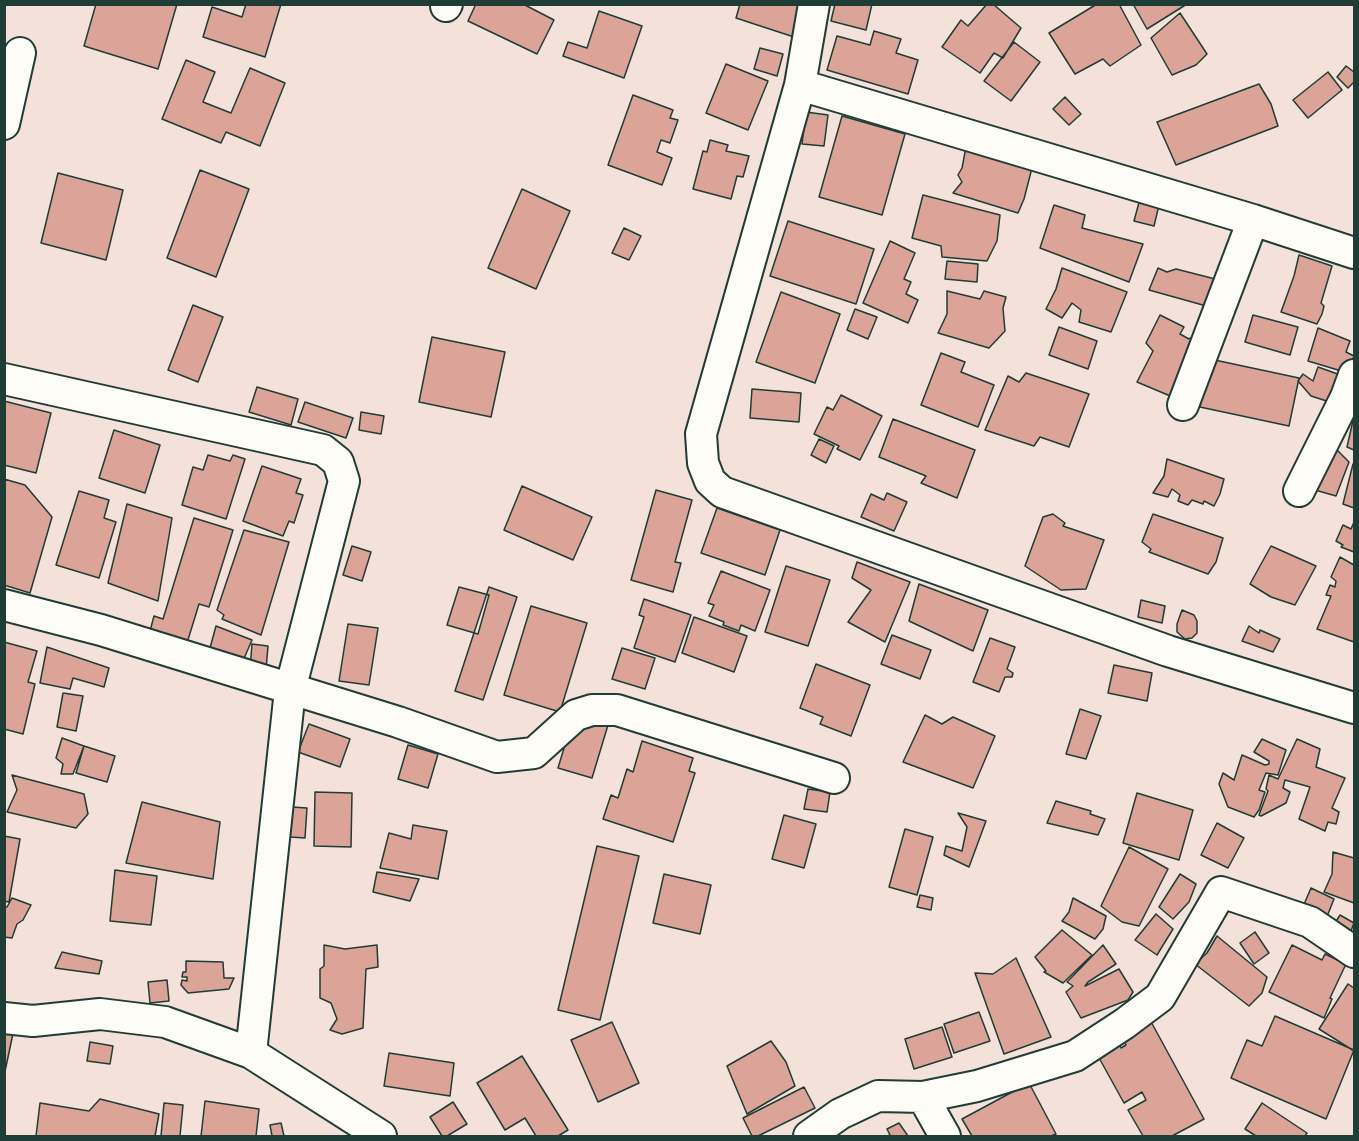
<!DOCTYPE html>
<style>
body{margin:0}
#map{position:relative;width:1359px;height:1141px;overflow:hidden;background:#f3e1da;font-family:Kalam,sans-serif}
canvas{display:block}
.frame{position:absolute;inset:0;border:6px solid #1f3d34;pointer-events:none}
</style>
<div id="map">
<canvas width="1359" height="1141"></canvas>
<div class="frame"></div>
</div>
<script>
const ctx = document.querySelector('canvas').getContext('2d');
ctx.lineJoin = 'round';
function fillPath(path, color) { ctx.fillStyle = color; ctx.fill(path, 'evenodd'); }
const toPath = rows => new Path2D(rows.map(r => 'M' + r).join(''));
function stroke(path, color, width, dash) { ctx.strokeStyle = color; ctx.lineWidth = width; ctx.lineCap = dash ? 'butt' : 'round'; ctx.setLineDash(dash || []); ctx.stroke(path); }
const building = toPath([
 [96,4,177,4,158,69,84,46,96,4],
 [246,4,281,4,265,57,203,37,212,7,242,17,246,4],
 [476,4,523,4,554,20,537,54,468,21,476,4],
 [740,4,804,4,794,37,736,18,740,4],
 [835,4,872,4,866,30,831,21,835,4],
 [987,4,993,4,1021,28,1003,58,994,53,980,73,942,47,961,20,968,26,987,4],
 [1097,4,1119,4,1141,45,1110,66,1103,59,1075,74,1049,33,1097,4],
 [1133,4,1187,4,1147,29,1133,4],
 [599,11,642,26,624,78,563,56,568,42,587,48,599,11],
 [1180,13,1207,54,1196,65,1172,75,1151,38,1180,13],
 [874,31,901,39,896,53,918,60,908,94,827,70,837,36,870,45,874,31],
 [1014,42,1040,62,1011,101,984,81,1014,42],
 [760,48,783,54,777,76,754,69,760,48],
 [186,60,215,72,203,102,231,113,250,68,285,83,260,146,226,132,221,143,162,119,186,60],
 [726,64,768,81,748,130,706,113,726,64],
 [1346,66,1354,72,1354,82,1348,88,1337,77,1346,66],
 [1328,72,1342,90,1308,118,1293,100,1328,72],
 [1259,84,1271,104,1278,126,1176,165,1157,122,1259,84],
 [633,95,673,110,670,118,678,120,670,143,661,140,657,152,672,158,662,185,608,165,633,95],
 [1065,97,1081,114,1069,125,1053,109,1065,97],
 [806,112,828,115,824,146,802,144,806,112],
 [842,116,905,134,882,215,819,197,842,116],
 [710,140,728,145,726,151,749,156,743,177,737,176,731,199,693,189,703,151,707,152,710,140],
 [966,147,1033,164,1024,199,1018,213,953,193,962,182,958,175,962,168,966,147],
 [200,170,249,189,216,277,167,258,200,170],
 [58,173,123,190,106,260,41,243,58,173],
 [522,189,570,211,536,289,488,268,522,189],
 [923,195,1000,215,997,241,987,261,942,257,941,246,912,238,923,195],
 [1141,195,1160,201,1154,226,1134,221,1141,195],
 [1054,205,1085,215,1082,228,1143,244,1129,282,1040,248,1054,205],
 [788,221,874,249,856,304,770,276,788,221],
 [624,228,641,236,629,260,612,253,624,228],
 [890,241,915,253,904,279,911,282,906,294,918,300,908,323,863,303,890,241],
 [1299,255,1332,266,1321,303,1324,306,1322,314,1317,324,1281,312,1294,276,1299,255],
 [947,261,978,264,977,282,945,279,947,261],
 [1062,268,1127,292,1111,332,1079,322,1081,310,1072,303,1062,318,1046,309,1056,289,1062,268],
 [1158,268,1167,272,1176,269,1227,282,1217,309,1149,290,1158,268],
 [947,291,980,299,984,291,1006,297,1003,308,1005,331,989,348,938,333,947,314,947,291],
 [781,292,840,314,815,383,756,362,781,292],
 [193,305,223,317,198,382,168,370,193,305],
 [855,309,877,317,868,339,847,330,855,309],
 [1160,315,1184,327,1180,334,1189,339,1193,336,1200,340,1175,398,1137,382,1153,351,1146,343,1160,315],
 [1253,315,1298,327,1290,355,1245,342,1253,315],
 [1059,327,1097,341,1088,369,1049,355,1059,327],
 [1318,328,1350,341,1346,352,1354,356,1348,373,1308,361,1318,328],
 [432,337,505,352,491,417,419,402,432,337],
 [941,353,965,362,961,372,994,385,978,427,921,405,941,353],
 [1210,359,1299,378,1289,426,1200,407,1210,359],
 [1318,367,1346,377,1336,404,1311,396,1298,381,1303,374,1313,381,1318,367],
 [1026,373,1089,394,1069,447,1040,437,1034,446,985,430,1008,376,1019,382,1026,373],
 [257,387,298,399,291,425,249,412,257,387],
 [752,389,801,393,799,422,750,418,752,389],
 [841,395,882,416,860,460,837,449,839,446,814,434,827,407,833,410,841,395],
 [4,401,51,413,36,473,4,465,4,401],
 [305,402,353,418,346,438,298,422,305,402],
 [361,412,384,416,381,434,359,430,361,412],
 [1354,416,1354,450,1347,447,1354,416],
 [893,419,975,450,957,498,921,483,926,476,879,457,893,419],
 [114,430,160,445,145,493,99,478,114,430],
 [819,439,834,446,826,463,811,455,819,439],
 [1334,447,1349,462,1336,496,1315,490,1334,447],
 [208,455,230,461,233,455,245,459,226,519,182,505,193,467,203,470,208,455],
 [1167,459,1224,479,1220,494,1214,506,1204,501,1203,504,1192,500,1188,505,1178,501,1180,495,1172,489,1168,497,1153,493,1164,476,1167,459],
 [1353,464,1354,465,1354,508,1343,504,1353,464],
 [262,466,301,479,296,493,303,495,294,523,289,521,283,536,243,521,262,466],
 [4,479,25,485,52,517,30,593,4,585,4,479],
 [522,486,592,517,573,560,504,530,522,486],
 [656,490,692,500,675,562,681,563,673,592,631,580,656,490],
 [79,491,109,500,104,518,116,522,99,578,56,565,79,491],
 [887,493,907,502,894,531,861,517,871,494,884,500,887,493],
 [127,504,172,518,158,601,108,583,127,504],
 [717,508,780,530,765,575,701,553,717,508],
 [1053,514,1065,523,1063,526,1104,540,1086,589,1061,590,1025,566,1043,517,1053,514],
 [1153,514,1223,538,1216,562,1208,574,1149,552,1151,549,1142,542,1153,514],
 [194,518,233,530,209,607,199,604,187,643,150,631,154,616,163,619,194,518],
 [1354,522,1354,552,1341,547,1343,545,1336,541,1343,525,1351,529,1354,522],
 [244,530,289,542,261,635,222,619,224,615,217,610,244,530],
 [352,546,371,552,362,581,343,575,352,546],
 [1271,546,1316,566,1295,605,1271,597,1250,584,1271,546],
 [1340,557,1354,565,1354,642,1317,629,1331,596,1326,595,1330,585,1335,587,1336,581,1331,577,1340,557],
 [857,562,910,582,885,642,848,622,871,590,852,578,857,562],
 [786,566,830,580,808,646,765,632,786,566],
 [721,571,770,590,755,631,741,625,739,631,723,625,724,622,709,616,714,605,708,603,721,571],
 [919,584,988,610,973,651,909,621,919,584],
 [459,587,489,595,478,634,447,625,459,587],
 [489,587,517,597,483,700,455,691,489,587],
 [644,599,691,615,675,662,634,648,644,617,639,615,644,599],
 [1141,600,1165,606,1162,623,1138,617,1141,600],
 [531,606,587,623,560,712,504,695,531,606],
 [1182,610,1194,615,1197,621,1197,633,1192,638,1185,639,1177,632,1177,624,1182,610],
 [694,617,747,636,734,672,682,653,694,617],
 [348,624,378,628,369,685,339,681,348,624],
 [216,626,252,640,239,670,207,659,216,626],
 [1249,626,1259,633,1260,630,1280,639,1273,652,1242,641,1249,626],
 [892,635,931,650,920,679,881,664,892,635],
 [990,638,1015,647,1007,669,1013,673,1012,677,1005,677,999,692,973,682,990,638],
 [4,642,37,651,28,682,35,684,23,734,4,729,4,642],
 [252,644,268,646,266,670,250,669,252,644],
 [47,647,109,668,104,687,73,678,70,689,40,683,47,647],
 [622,648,655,658,645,689,612,679,622,648],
 [816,664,870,685,851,736,820,724,823,717,800,708,816,664],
 [1114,665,1152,673,1147,701,1108,693,1114,665],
 [63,693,83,696,76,731,57,727,63,693],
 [1080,709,1101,716,1086,759,1066,754,1080,709],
 [574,715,608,725,592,778,558,768,574,715],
 [925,715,942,724,953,717,995,736,973,788,903,762,925,715],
 [309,724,350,739,340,767,298,752,309,724],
 [62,738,84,746,73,774,61,774,63,764,56,758,62,738],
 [1262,739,1286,750,1278,775,1266,773,1259,790,1265,792,1259,810,1254,817,1228,807,1219,784,1223,773,1234,780,1242,755,1265,765,1269,764,1269,761,1254,752,1262,739],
 [1297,739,1320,749,1316,767,1345,778,1332,808,1339,812,1336,824,1328,822,1325,831,1299,819,1310,787,1285,780,1283,788,1290,792,1286,803,1261,816,1259,815,1268,791,1266,789,1269,775,1278,779,1297,739],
 [642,741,693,758,689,771,695,773,673,842,603,819,611,795,618,798,627,769,633,772,642,741],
 [408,745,438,754,428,788,398,779,408,745],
 [84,746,115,756,107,782,76,773,84,746],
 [12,775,84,794,88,814,76,828,7,812,17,790,12,775],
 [808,789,830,792,827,812,804,809,808,789],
 [315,792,352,793,351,847,314,846,315,792],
 [1137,793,1193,810,1179,860,1123,843,1137,793],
 [1056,801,1091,811,1090,814,1105,819,1098,835,1047,823,1056,801],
 [142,802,220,822,213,879,126,863,142,802],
 [277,806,307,808,305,838,275,836,277,806],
 [958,813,986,821,969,867,944,855,946,846,962,851,967,827,958,813],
 [784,815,816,824,804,868,772,859,784,815],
 [1217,823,1244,838,1228,868,1201,855,1217,823],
 [413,825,447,831,438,879,380,868,389,833,411,839,413,825],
 [905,829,933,837,917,895,889,887,905,829],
 [4,836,20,839,9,902,4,901,4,836],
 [597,846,639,856,600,1020,558,1010,597,846],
 [1129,847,1168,869,1139,926,1122,922,1101,906,1129,847],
 [1333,852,1354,858,1354,903,1324,892,1332,874,1333,852],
 [115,870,157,876,151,925,110,921,115,870],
 [377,872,419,879,410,901,373,892,377,872],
 [664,874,711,885,700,934,653,923,664,874],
 [1180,874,1196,884,1189,902,1173,919,1159,907,1180,874],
 [1311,888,1334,899,1326,919,1302,909,1311,888],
 [920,895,933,898,931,910,917,907,920,895],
 [12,898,31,905,23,920,17,924,12,938,4,937,4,907,7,907,12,898],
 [1073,898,1106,916,1103,929,1095,939,1062,921,1069,912,1073,898],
 [1156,914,1173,929,1157,955,1135,940,1156,914],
 [1340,915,1354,923,1351,931,1335,923,1340,915],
 [1062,930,1092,955,1063,983,1044,972,1046,971,1035,957,1062,930],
 [1255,932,1269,953,1254,964,1240,943,1255,932],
 [1217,936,1267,977,1262,993,1249,1006,1195,964,1207,953,1217,936],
 [324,945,345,949,377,945,378,967,366,969,363,1028,342,1034,330,1030,337,1019,331,1003,320,998,320,969,324,966,324,945],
 [1103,945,1116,964,1088,982,1085,986,1119,969,1133,992,1128,1000,1081,1018,1066,992,1073,986,1067,982,1103,945],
 [1292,945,1322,960,1325,954,1346,964,1330,998,1332,999,1324,1018,1269,992,1292,945],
 [62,952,102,961,99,974,55,968,62,952],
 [1016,958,1051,1037,1004,1054,975,973,993,974,1016,958],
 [186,961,223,962,224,978,234,978,229,989,188,993,181,985,182,980,187,981,187,977,182,977,183,972,186,972,186,961],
 [167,980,169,1001,150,1003,148,982,167,980],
 [1348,984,1354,988,1354,1051,1319,1029,1348,984],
 [979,1012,990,1041,954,1053,944,1024,979,1012],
 [1275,1016,1354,1050,1326,1119,1231,1078,1247,1040,1262,1046,1275,1016],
 [1149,1018,1204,1119,1172,1136,1143,1136,1128,1110,1146,1100,1142,1092,1124,1103,1093,1047,1114,1035,1121,1048,1126,1045,1121,1034,1149,1018],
 [612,1022,639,1083,598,1102,571,1040,612,1022],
 [4,1027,14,1029,4,1076,4,1027],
 [942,1027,952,1057,914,1069,905,1039,942,1027],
 [771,1041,786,1062,795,1086,747,1114,727,1066,771,1041],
 [90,1042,113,1046,110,1064,87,1061,90,1042],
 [389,1053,454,1063,450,1096,384,1086,389,1053],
 [522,1056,568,1130,558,1136,536,1136,525,1118,505,1130,477,1083,522,1056],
 [1029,1083,1056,1134,1051,1136,972,1136,962,1119,1029,1083],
 [804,1087,815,1108,758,1136,752,1136,743,1118,804,1087],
 [100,1099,159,1114,155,1136,36,1136,40,1103,89,1111,100,1099],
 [205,1101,259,1109,256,1136,201,1136,205,1101],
 [453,1102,467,1124,447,1136,442,1136,430,1117,453,1102],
 [164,1103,183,1105,180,1136,161,1136,164,1103],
 [1262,1103,1307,1133,1305,1136,1256,1136,1245,1129,1262,1103],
 [281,1123,284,1136,272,1136,270,1125,281,1123],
 [899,1123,908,1136,887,1136,890,1135,887,1129,899,1123]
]);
fillPath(building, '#dca398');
stroke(building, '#1f3d34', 1.5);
const minor = toPath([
 [814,4,800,85,701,434,703,463,710,481,722,492,1168,651,1354,708],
 [446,6,447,4],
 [800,85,1253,220,1354,253],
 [4,124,20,53],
 [4,379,323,450,338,462,344,481,290,690,251,1053],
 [1183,405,1253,220],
 [1299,491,1346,397,1354,375],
 [4,605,101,630,398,722,497,757,534,753,576,715,592,710,617,710,834,778],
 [4,1018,33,1021,100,1014,165,1022,251,1053,381,1136],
 [809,1136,840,1114,878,1096,923,1097],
 [945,1136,923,1097,977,1086,1075,1056,1124,1024,1160,997,1221,892,1310,922,1354,952]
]);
stroke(minor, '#1f3d34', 34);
stroke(minor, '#fdfcf7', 30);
</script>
